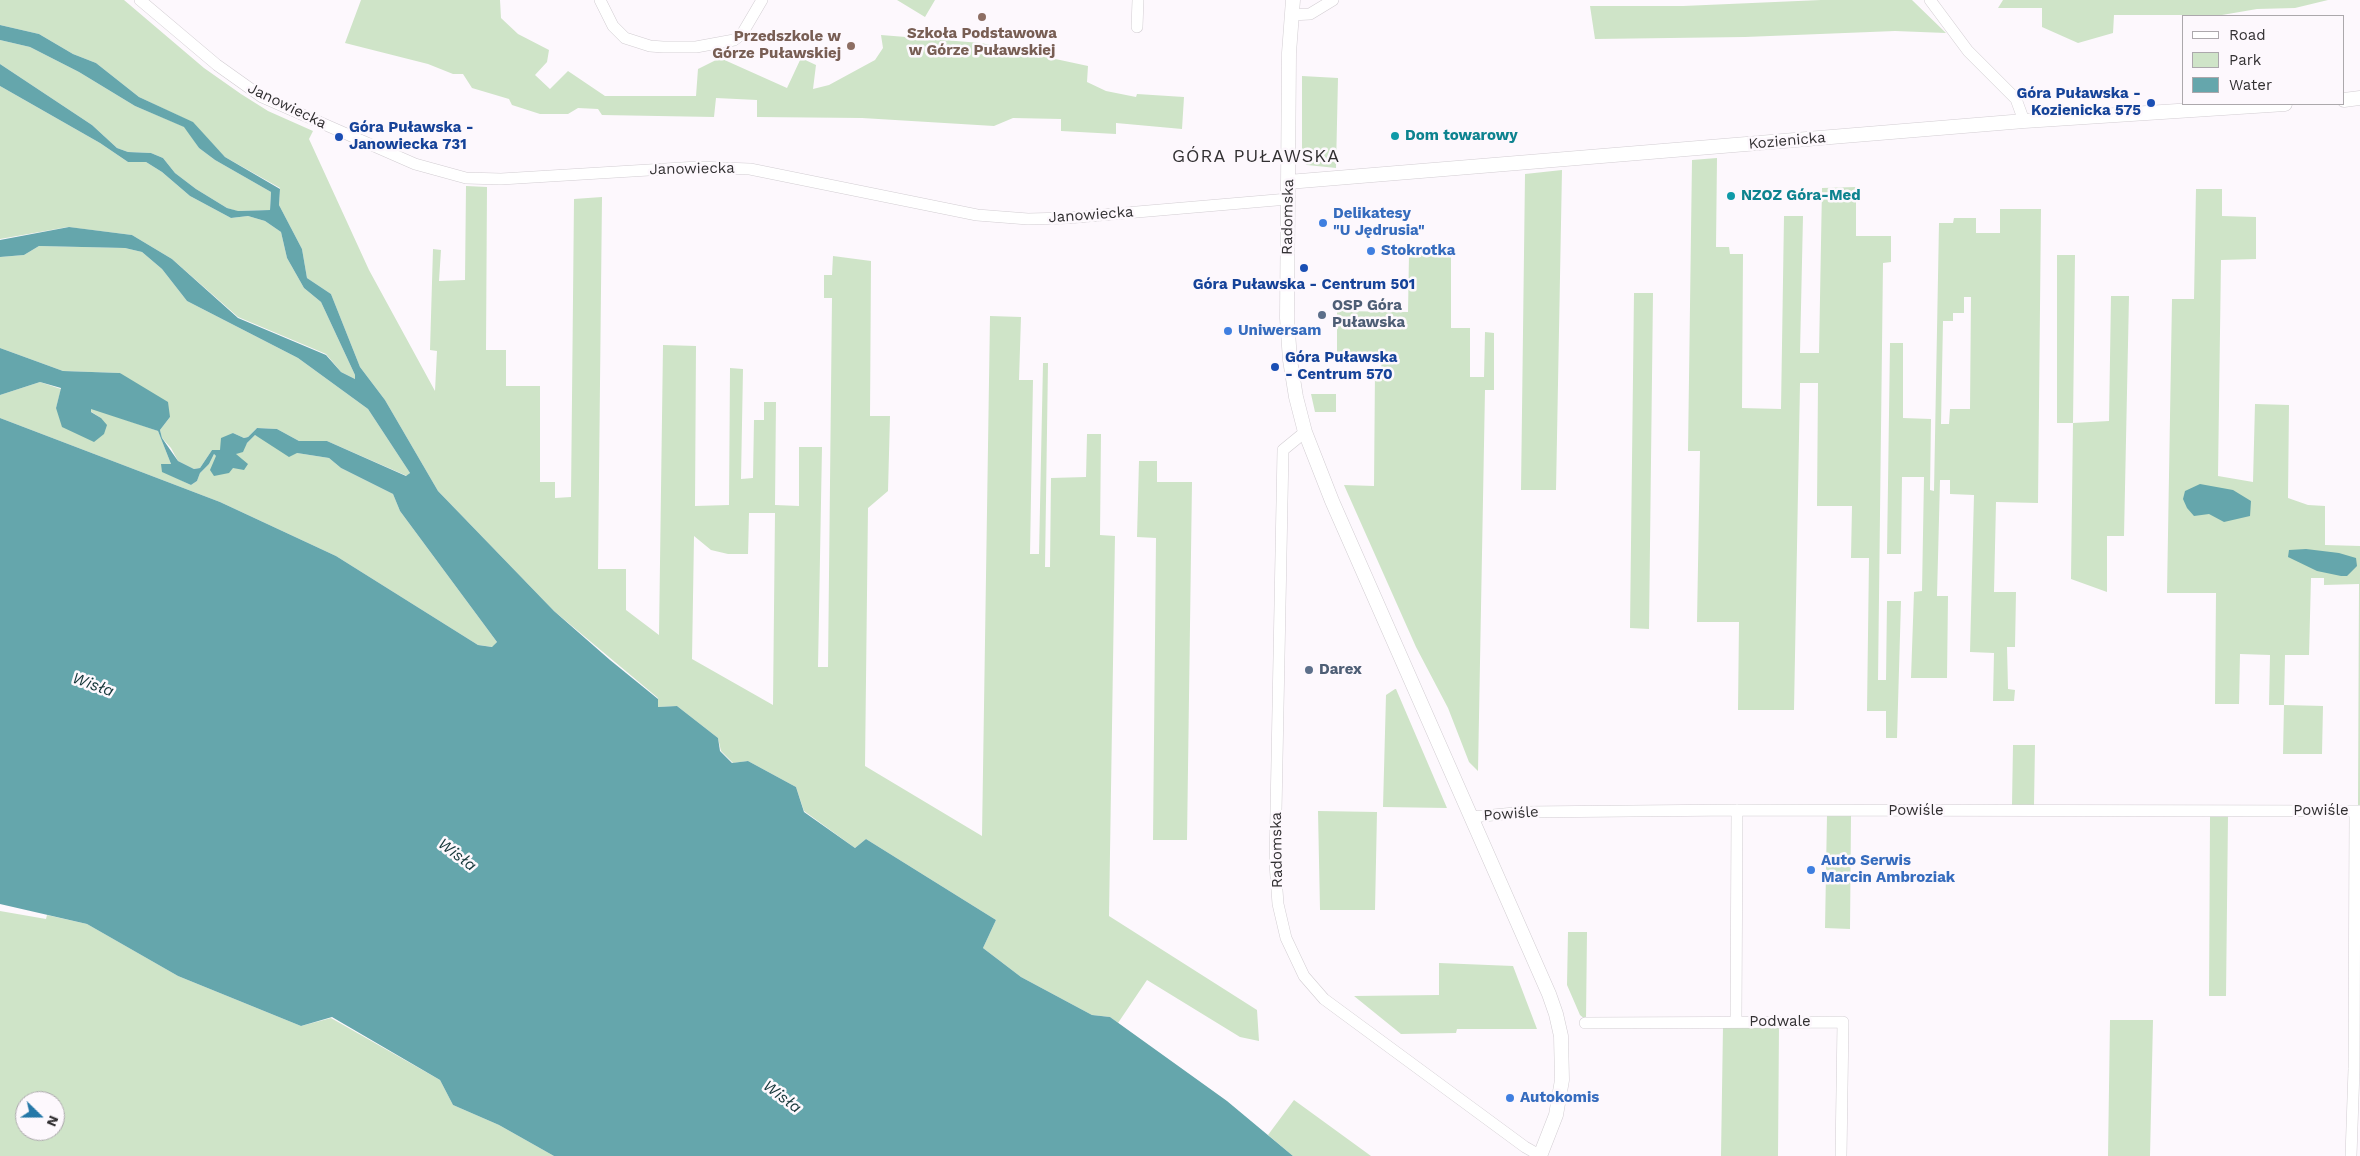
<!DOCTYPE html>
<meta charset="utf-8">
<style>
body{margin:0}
#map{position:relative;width:2360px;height:1156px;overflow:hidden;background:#fdf8fd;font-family:"Work Sans",sans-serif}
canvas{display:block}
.legend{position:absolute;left:2182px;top:15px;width:162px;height:90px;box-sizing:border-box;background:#fdf8fd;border:1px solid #aca8ac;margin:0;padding:6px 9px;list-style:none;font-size:15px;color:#323032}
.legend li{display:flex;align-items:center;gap:10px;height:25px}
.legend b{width:25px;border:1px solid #aca8ac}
.north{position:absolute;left:15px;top:1091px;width:50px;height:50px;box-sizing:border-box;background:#fdf8fd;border:1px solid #aca8ac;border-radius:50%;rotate:112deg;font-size:14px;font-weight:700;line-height:20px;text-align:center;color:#323032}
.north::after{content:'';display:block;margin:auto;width:18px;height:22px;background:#2578a8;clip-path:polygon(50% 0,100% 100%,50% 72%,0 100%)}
</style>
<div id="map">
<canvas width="2360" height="1156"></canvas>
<ul class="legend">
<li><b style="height:6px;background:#fff"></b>Road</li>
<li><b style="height:14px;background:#cfe4c8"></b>Park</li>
<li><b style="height:14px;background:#65a6ac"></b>Water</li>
</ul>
<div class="north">N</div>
</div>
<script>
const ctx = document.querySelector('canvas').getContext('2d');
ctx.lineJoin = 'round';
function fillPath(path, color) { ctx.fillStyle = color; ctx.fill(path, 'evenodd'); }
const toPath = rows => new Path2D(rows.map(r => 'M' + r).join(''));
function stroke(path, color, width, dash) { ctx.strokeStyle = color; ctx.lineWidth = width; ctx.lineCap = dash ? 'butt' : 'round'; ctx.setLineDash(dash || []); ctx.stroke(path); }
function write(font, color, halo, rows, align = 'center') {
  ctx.font = font + ' "Work Sans",sans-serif'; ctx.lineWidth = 5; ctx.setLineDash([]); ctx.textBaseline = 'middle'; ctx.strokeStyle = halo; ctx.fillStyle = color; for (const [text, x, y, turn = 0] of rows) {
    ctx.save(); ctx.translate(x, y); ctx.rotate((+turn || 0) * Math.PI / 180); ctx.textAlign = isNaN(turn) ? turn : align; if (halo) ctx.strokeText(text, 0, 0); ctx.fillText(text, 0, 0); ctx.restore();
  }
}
fillPath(toPath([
 [0,0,124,0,204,68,241,94,268,111,313,131,309,139,369,270,435,391,437,351,430,350,433,249,441,250,439,281,465,280,466,186,487,187,486,350,506,350,506,386,540,386,540,482,555,482,555,498,571,497,574,199,602,197,598,569,626,569,626,610,659,635,663,345,696,346,695,506,729,505,730,368,743,369,741,479,753,478,754,420,764,420,764,402,776,402,775,505,799,506,799,447,822,447,818,667,828,667,832,298,824,298,824,275,832,275,833,256,871,261,870,416,890,416,888,491,868,508,865,766,982,836,990,316,1021,317,1019,380,1033,380,1030,554,1039,554,1043,363,1048,363,1045,567,1050,567,1051,478,1086,477,1087,434,1101,434,1100,535,1115,536,1109,916,1257,1010,1259,1041,1240,1037,1147,980,1118,1023,1110,1017,1092,1015,1021,977,983,948,996,920,866,839,855,848,804,811,796,787,748,761,733,763,721,751,718,738,677,706,658,707,658,698,554,611,438,491,385,400,360,367,331,294,307,278,302,249,279,205,280,188,225,157,192,122,139,97,96,63,73,54,39,34,0,25],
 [749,513,775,513,773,705,692,659,694,536,711,550,728,554,748,554],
 [361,0,500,0,501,18,518,34,549,50,547,62,535,75,550,89,568,71,605,96,696,96,698,69,720,58,787,88,801,58,816,65,813,89,829,85,875,60,883,48,881,35,981,43,1088,66,1087,82,1106,91,1136,97,1137,94,1184,97,1182,129,1116,123,1116,134,1061,131,1061,119,1013,118,994,126,862,118,757,117,757,100,716,98,714,117,602,115,598,109,578,108,568,114,540,114,512,105,509,99,472,88,463,74,453,74,428,64,345,43],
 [897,0,935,0,925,17],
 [1821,0,1912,0,1946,33,1895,31,1745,37,1595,39,1590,6,1683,6],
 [2003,0,2328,0,2295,8,2257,9,2222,15,2114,15,2113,33,2078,43,2042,27,2042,8,1998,8],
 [0,40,30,47,79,72,135,106,185,127,199,148,215,160,271,192,270,210,237,211,227,208,196,189,175,173,163,158,151,153,128,152,117,148,92,125,0,64],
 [1302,76,1338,78,1336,168,1307,165,1302,160],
 [0,86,100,143,128,162,146,162,162,172,190,196,231,218,248,216,265,221,281,232,287,258,304,288,321,302,355,375,355,379,341,372,326,354,238,317,172,259,132,235,68,227,0,239],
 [1717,158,1716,247,1729,247,1730,254,1743,254,1742,408,1781,409,1784,216,1803,216,1800,353,1819,353,1822,188,1856,187,1856,236,1891,236,1891,262,1883,263,1878,680,1886,680,1887,601,1901,601,1897,738,1886,738,1886,711,1867,711,1869,558,1851,558,1852,506,1817,506,1818,383,1800,383,1794,710,1738,710,1739,622,1697,622,1700,451,1688,451,1692,160],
 [1562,170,1556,490,1521,490,1525,174],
 [2196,189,2222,189,2222,216,2256,217,2256,259,2221,260,2218,476,2253,482,2255,404,2289,405,2288,498,2308,505,2325,506,2325,545,2360,546,2360,529,2360,805,2358,805,2359,584,2324,585,2324,578,2311,578,2309,655,2285,655,2284,705,2323,706,2322,754,2283,754,2284,705,2269,705,2270,655,2240,654,2239,704,2215,704,2216,593,2167,593,2172,299,2194,299],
 [2000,209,2041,209,2038,503,1996,502,1994,592,2016,592,2015,647,2007,647,2008,689,2015,690,2014,701,1993,701,1994,653,1970,652,1974,495,1950,494,1950,480,1940,480,1937,596,1948,596,1947,678,1911,678,1914,592,1922,591,1924,477,1902,477,1901,554,1887,554,1890,343,1903,343,1903,418,1931,419,1930,490,1934,491,1939,223,1953,223,1954,218,1976,218,1976,233,2000,233],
 [1964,297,1971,297,1970,409,1950,409,1949,424,1941,424,1943,321,1953,321,1953,313,1964,313],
 [39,246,125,248,142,252,162,269,187,301,298,358,368,409,410,473,407,476,327,441,299,441,277,429,257,428,248,437,244,438,233,433,220,450,212,450,200,468,194,469,178,461,171,448,162,438,160,430,170,417,120,373,63,371,0,348,0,257,24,255],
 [1409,255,1451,255,1451,328,1470,328,1470,377,1484,377,1485,332,1494,333,1494,390,1485,390,1478,771,1469,762,1448,708,1416,647,1344,485,1374,486,1375,371,1381,371,1382,358,1337,357,1337,311,1408,312],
 [2057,255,2075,255,2073,423,2109,421,2111,296,2129,296,2124,536,2107,536,2107,592,2071,579,2073,423,2057,423],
 [1634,293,1653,293,1649,629,1630,628],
 [40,382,61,389,56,408,101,418,90,411,91,408,158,431,171,464,162,471,191,485,197,481,200,473,209,464,214,454,216,456,236,454,255,435,297,453,329,458,341,468,393,494,400,511,497,642,493,647,478,645,336,556,220,502,0,418,0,395],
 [1311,394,1336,394,1336,412,1315,412],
 [1139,461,1157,461,1157,482,1192,482,1187,840,1153,840,1156,538,1137,537],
 [1395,689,1396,689,1447,808,1383,807,1386,695],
 [2013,745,2035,745,2034,805,2012,805],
 [1318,811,1377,812,1375,910,1320,910],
 [1827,815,1851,815,1850,929,1825,928],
 [2228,815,2226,996,2209,996,2210,816],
 [0,911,46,919,47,915,87,924,178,976,301,1026,331,1018,440,1080,453,1105,499,1125,554,1156,0,1156],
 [25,1101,55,1101,55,1131,25,1131],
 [1568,932,1587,932,1586,1020,1580,1015,1567,985],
 [1439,963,1513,966,1537,1029,1457,1029,1456,1033,1401,1034,1354,996,1439,995],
 [2110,1020,2153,1020,2150,1156,2108,1156],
 [1723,1026,1779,1026,1778,1156,1721,1156],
 [1294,1100,1371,1156,1293,1156,1268,1135]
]), '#cfe4c8');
fillPath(toPath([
 [0,25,39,34,73,54,96,63,139,97,193,122,225,157,280,189,279,205,302,249,307,278,331,294,360,367,385,400,438,491,554,611,610,660,658,699,658,707,677,706,718,738,720,751,732,763,748,761,796,787,804,812,855,848,866,839,996,920,983,948,1021,977,1092,1015,1110,1017,1227,1101,1293,1156,554,1156,499,1125,453,1105,440,1080,332,1017,301,1026,178,976,87,924,0,904,0,418,220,502,336,556,478,645,492,647,497,642,400,511,393,494,341,468,329,458,297,453,289,457,255,435,247,443,243,452,236,454,248,464,244,470,233,468,229,473,214,476,210,470,216,456,214,454,209,464,200,473,197,481,191,485,162,472,161,464,171,464,158,431,91,409,91,412,101,418,107,425,104,434,94,442,62,427,56,408,61,388,40,382,0,395,0,348,63,371,120,373,168,402,170,417,160,430,162,438,178,461,194,469,200,468,212,450,220,450,221,438,233,433,244,438,248,437,257,428,277,429,299,441,327,441,406,476,410,473,368,409,298,358,187,301,162,269,142,252,125,248,39,246,24,255,0,257,0,240,69,227,132,235,172,259,238,318,326,355,341,372,355,379,355,375,321,302,304,288,287,258,281,232,265,221,248,216,231,218,190,196,162,172,146,162,128,162,100,143,0,86,0,64,92,125,117,148,128,152,151,153,163,158,175,173,196,189,227,208,238,211,270,210,271,192,215,160,199,148,184,127,135,106,79,72,30,47,0,40],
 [2200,484,2233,490,2251,501,2250,516,2224,522,2209,514,2194,516,2187,508,2183,499,2185,491],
 [2306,549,2339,553,2356,558,2357,566,2347,576,2341,576,2317,571,2288,557,2289,550]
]), '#65a6ac');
const minor = toPath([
 [140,0,217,65,262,97,415,164,466,178,501,179,698,167,750,169,977,215,1028,219,1067,218,1288,199],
 [600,0,613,26,625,38,650,46,663,47,696,47,734,40,742,34,762,0],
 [1930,0,1968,51,2016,99,2024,121],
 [1291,15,1310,14,1333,0],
 [1137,27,1138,0],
 [1305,432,1283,450,1275,863,1278,904,1286,938,1304,976,1324,999,1525,1147,1541,1156],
 [1472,817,1525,812,1737,810,2360,811],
 [1736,1022,1737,810],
 [1585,1023,1843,1022,1841,1156],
 [2351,1156,2354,1069,2355,811]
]);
const major = toPath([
 [1293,0,1289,53,1287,318,1290,360,1296,397,1305,432,1332,501,1549,994,1556,1014,1561,1036,1562,1080,1556,1115,1540,1156],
 [2344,100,2360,98],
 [1288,182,2024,121,2285,104]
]);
stroke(minor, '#d2cdd2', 12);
stroke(major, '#d2cdd2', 15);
stroke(minor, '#fff', 11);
stroke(major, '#fff', 14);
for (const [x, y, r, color] of [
 [982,17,5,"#8d6e63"],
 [851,46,5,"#8d6e63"],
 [2151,103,5,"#1a4fb4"],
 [1395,136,5,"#0f9aa8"],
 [339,137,5,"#1a4fb4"],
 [1731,196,5,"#0f9aa8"],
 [1323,223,5,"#3f7fe0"],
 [1371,251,5,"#3f7fe0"],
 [1304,268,5,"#1a4fb4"],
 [1322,315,5,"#5c6f8a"],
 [1228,331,5,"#3f7fe0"],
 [1275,367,5,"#1a4fb4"],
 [1309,670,5,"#5c6f8a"],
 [1811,870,5,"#3f7fe0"],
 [1510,1098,5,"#3f7fe0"]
]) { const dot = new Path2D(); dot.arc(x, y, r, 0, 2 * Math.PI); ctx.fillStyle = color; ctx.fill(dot); stroke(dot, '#fdf8fd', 2); }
write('bold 15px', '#785e54', '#fdf8fd', [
 ["Szkoła Podstawowa",982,34],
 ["w Górze Puławskiej",982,51],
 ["Przedszkole w",841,37,"right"],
 ["Górze Puławskiej",841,54,"right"]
]);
write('bold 15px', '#164399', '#fdf8fd', [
 ["Góra Puławska -",2141,94,"right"],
 ["Kozienicka 575",2141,111,"right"],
 ["Góra Puławska -",349,128],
 ["Janowiecka 731",349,145],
 ["Góra Puławska - Centrum 501",1304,285,"center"],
 ["Góra Puławska",1285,358],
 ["- Centrum 570",1285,375]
], 'left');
write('15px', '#323032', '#fdf8fd', [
 ["Janowiecka",287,106,26],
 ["Kozienicka",1787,141,-5],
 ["Janowiecka",692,169,-1],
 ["Janowiecka",1091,215,-4],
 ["Radomska",1288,217,-89],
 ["Powiśle",1916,811],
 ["Powiśle",2321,811],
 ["Powiśle",1511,814,-4],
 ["Radomska",1277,850,-91],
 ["Podwale",1780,1022]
]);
write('bold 15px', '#0d838f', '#fdf8fd', [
 ["Dom towarowy",1405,136],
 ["NZOZ Góra-Med",1741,196]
], 'left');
write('bold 15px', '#366cbe', '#fdf8fd', [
 ["Delikatesy",1333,214],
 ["\"U Jędrusia\"",1333,231],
 ["Stokrotka",1381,251],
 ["Uniwersam",1238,331],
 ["Auto Serwis",1821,861],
 ["Marcin Ambroziak",1821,878],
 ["Autokomis",1520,1098]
], 'left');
write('bold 15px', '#4e5e75', '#fdf8fd', [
 ["OSP Góra",1332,306],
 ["Puławska",1332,323],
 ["Darex",1319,670]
], 'left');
write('italic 16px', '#143538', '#fdf8fd', [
 ["Wisła",93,685,20],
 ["Wisła",457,855,37],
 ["Wisła",782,1097,37]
]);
ctx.letterSpacing = '1px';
write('18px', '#323032', '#fdf8fd', [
 ["GÓRA PUŁAWSKA",1256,157]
]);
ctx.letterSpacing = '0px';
</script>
